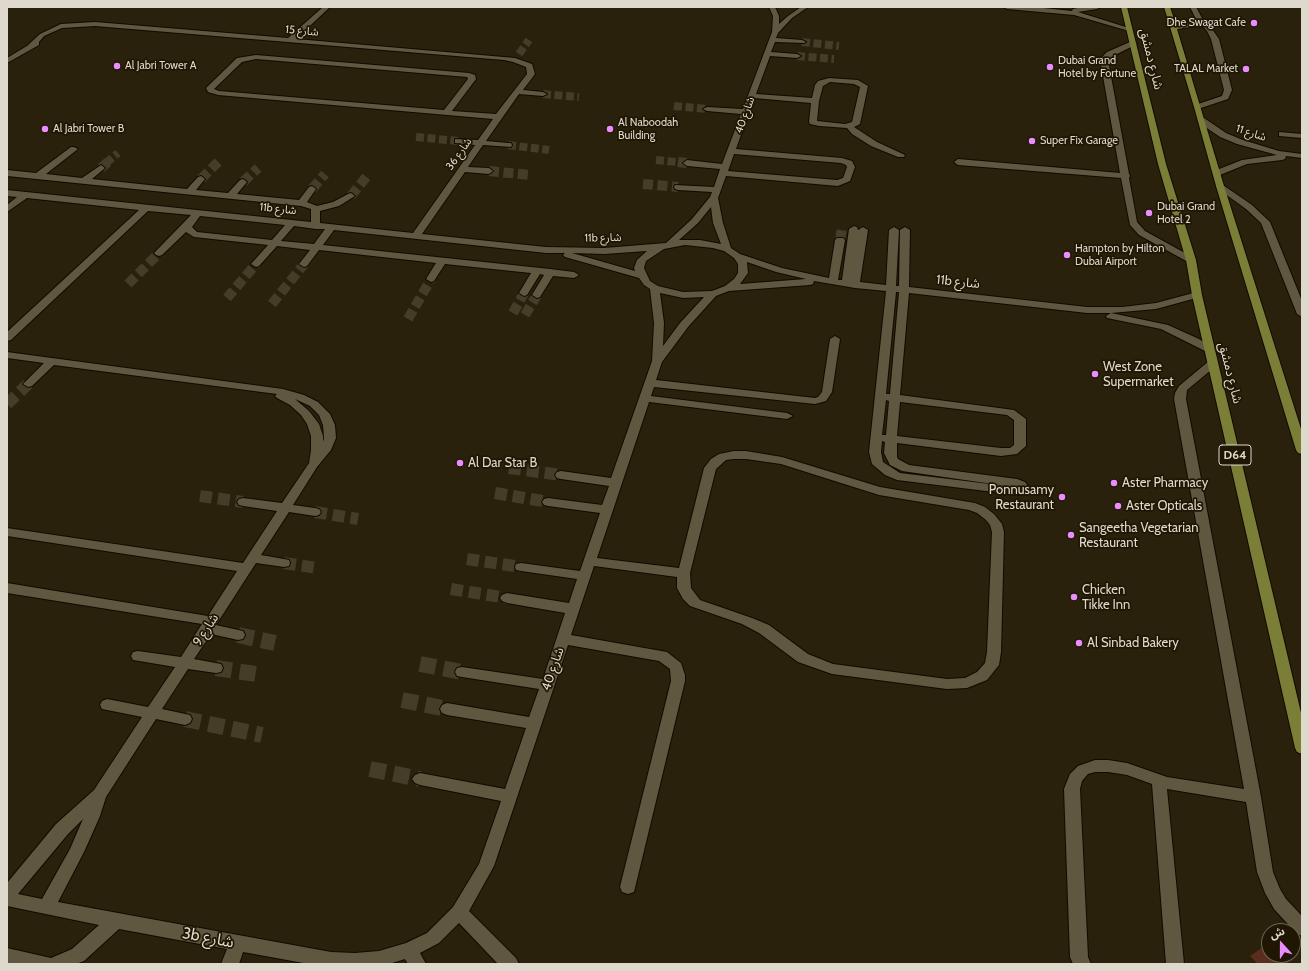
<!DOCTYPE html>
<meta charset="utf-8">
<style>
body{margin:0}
#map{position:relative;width:1309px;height:971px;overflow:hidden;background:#29210b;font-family:Cabin,"Noto Sans Arabic",sans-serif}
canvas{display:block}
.frame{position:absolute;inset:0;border:8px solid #ded9cc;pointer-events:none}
.north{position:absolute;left:1261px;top:923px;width:40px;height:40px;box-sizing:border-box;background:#1f1703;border:1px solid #6b6553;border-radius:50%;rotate:339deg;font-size:11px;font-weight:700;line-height:16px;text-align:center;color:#ded9cc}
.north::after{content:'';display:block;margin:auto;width:14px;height:18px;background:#eb8dfc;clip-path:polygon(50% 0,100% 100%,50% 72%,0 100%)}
</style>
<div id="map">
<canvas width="1309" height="971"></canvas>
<div class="frame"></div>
<div class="north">ش</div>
</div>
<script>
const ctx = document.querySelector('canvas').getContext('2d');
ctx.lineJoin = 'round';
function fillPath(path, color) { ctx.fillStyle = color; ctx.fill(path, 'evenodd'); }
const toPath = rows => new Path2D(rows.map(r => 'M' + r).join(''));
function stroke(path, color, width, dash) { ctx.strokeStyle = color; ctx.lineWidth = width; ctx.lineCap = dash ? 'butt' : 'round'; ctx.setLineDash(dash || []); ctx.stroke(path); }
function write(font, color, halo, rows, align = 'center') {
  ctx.font = font + ' Cabin,"Noto Sans Arabic",sans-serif'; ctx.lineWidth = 3.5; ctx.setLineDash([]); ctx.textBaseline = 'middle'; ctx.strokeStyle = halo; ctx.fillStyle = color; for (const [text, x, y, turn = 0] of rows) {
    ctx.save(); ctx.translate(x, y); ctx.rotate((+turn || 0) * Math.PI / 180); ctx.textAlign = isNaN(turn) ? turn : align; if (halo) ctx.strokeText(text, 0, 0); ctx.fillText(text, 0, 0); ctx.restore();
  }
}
fillPath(toPath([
 [1269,943,1269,955,1281,955,1289,964,1258,964,1250,956]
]), '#5b2d1e');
stroke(toPath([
 [802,42,839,46],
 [519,54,529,40],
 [797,56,834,59],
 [543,94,579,97],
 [674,106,707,109],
 [416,137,458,141],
 [508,145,549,150],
 [656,160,687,163],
 [106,163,118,153],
 [217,163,218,162]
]), '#443d28', 8, [8, 3.5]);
stroke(toPath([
 [678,162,687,163],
 [101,168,108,162],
 [489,171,530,175],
 [201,179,218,162],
 [243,182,258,168],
 [643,184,678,187],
 [312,189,325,174],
 [351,196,367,176],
 [840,240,842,228],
 [128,284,159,253],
 [227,298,256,264],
 [272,304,304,264],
 [513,313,524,293],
 [525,315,537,295],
 [408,319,431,279]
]), '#443d28', 10, [10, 4.5]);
stroke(toPath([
 [7,404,28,384],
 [509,468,561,475],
 [495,493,548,502],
 [200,496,243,502],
 [315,512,358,519],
 [467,559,521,567],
 [284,563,318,568],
 [451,589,507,598]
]), '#443d28', 12, [12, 6]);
stroke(toPath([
 [238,635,275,643],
 [420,664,462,672],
 [216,668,256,674],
 [402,700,447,709],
 [185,719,262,735],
 [370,769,420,779]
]), '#443d28', 16, [16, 8]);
const minor = toPath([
 [323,7,330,7,296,39,515,58,532,64,535,74,523,90,543,92,547,94,543,96,519,94,486,141,508,143,511,143,512,145,511,147,483,145,468,167,489,168,493,171,489,174,465,172,422,234,546,247,604,248,666,243,692,219,710,197,712,192,678,190,675,189,674,187,675,185,714,187,720,169,687,166,683,163,687,160,722,164,741,114,707,111,703,109,707,107,743,109,772,32,773,16,769,7,775,7,779,16,779,24,788,16,801,7,808,7,792,18,778,33,776,38,802,40,806,42,804,43,775,42,771,52,797,54,801,56,797,58,770,56,756,94,812,98,815,85,818,81,829,78,858,80,868,86,860,124,854,127,877,142,905,155,904,157,898,157,871,146,852,134,847,128,819,126,810,124,809,122,811,103,754,98,736,149,842,158,852,161,855,167,850,181,838,186,726,176,718,198,723,223,731,248,740,254,782,268,829,278,835,240,837,238,843,238,845,240,838,280,842,280,849,229,854,226,857,227,858,230,863,227,868,230,860,282,886,285,889,230,894,227,899,230,896,286,899,286,900,230,905,227,910,230,909,287,1087,307,1122,307,1156,303,1197,292,1200,293,1202,295,1200,297,1156,309,1111,313,1168,325,1199,339,1214,349,1209,352,1205,351,1161,329,1107,318,1106,316,1111,313,1087,313,909,293,900,395,1014,410,1026,419,1026,446,1017,454,1001,456,897,443,897,457,898,459,909,465,1017,479,1025,482,1029,488,1026,493,1018,495,897,480,885,475,872,464,869,452,886,291,855,288,814,281,813,284,810,285,729,291,716,296,688,327,662,362,656,380,815,398,818,397,822,392,830,339,835,336,840,339,832,392,826,401,815,404,654,387,651,396,787,413,793,416,787,419,649,402,597,558,679,568,704,468,711,459,719,454,734,451,746,451,782,457,880,487,975,503,985,507,994,514,1002,524,1004,532,1001,652,999,665,987,680,967,688,947,689,832,674,798,662,759,633,742,624,690,606,683,599,677,588,677,577,594,566,571,635,667,652,681,663,685,675,685,681,634,892,628,894,622,892,620,887,671,681,670,669,659,661,568,645,494,866,469,911,516,958,519,964,498,964,459,923,439,943,420,953,426,964,408,964,405,959,389,964,309,964,243,952,239,964,221,964,227,949,119,929,84,961,76,964,7,964,7,948,51,958,72,949,99,925,7,906,7,883,56,824,94,790,142,717,102,709,100,705,102,701,107,699,148,707,175,667,133,660,131,656,133,652,138,651,181,657,202,624,7,593,7,583,208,616,237,571,7,536,7,528,243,563,277,511,243,506,239,505,237,502,239,499,243,498,282,503,309,463,311,450,311,436,307,424,301,415,290,405,277,398,275,396,277,394,54,365,32,386,28,387,23,384,44,363,7,358,7,352,283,389,304,395,318,402,330,414,335,425,336,438,331,450,317,467,293,505,315,508,319,509,321,512,319,515,315,516,289,512,261,555,284,559,289,560,290,563,289,566,284,567,256,563,216,625,243,631,245,635,243,639,238,640,211,634,194,659,221,664,223,668,221,672,216,673,188,669,162,709,190,715,192,719,190,723,185,725,156,719,106,797,100,816,84,852,58,902,331,952,355,953,379,951,406,943,427,933,453,907,479,864,501,801,420,785,415,783,412,779,415,775,420,773,505,789,526,728,447,715,442,713,440,709,442,705,447,703,529,717,539,689,462,677,457,676,455,672,457,668,462,667,543,679,565,613,507,603,502,601,500,598,502,595,507,593,569,603,577,579,521,571,516,570,515,567,516,564,521,563,580,571,600,513,548,506,544,505,542,502,544,499,548,498,602,505,609,486,561,479,557,478,555,475,557,472,561,471,611,478,652,361,654,323,650,289,644,285,639,278,565,257,563,255,565,253,546,253,334,230,323,245,550,269,574,272,579,275,574,278,553,276,540,297,537,298,532,295,544,275,540,274,527,295,524,296,519,293,531,273,445,264,434,281,431,282,426,279,436,263,319,250,307,266,304,267,299,264,310,250,277,246,259,266,256,267,251,264,268,245,194,237,186,232,162,255,159,256,156,255,154,253,156,251,191,215,148,211,11,340,7,341,7,332,139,210,27,198,7,212,7,205,17,197,7,196,7,190,311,222,311,209,301,206,7,176,7,170,36,173,71,147,74,147,78,149,46,174,82,178,101,165,105,168,92,179,187,189,198,177,201,176,205,179,196,190,228,193,240,180,243,179,247,182,237,194,299,200,309,187,312,186,316,189,307,202,317,206,333,202,348,194,351,193,355,196,339,206,320,211,320,223,413,233,475,145,455,143,455,139,478,140,493,119,218,95,208,92,206,88,237,58,256,55,469,73,475,75,476,79,452,111,496,114,527,74,526,67,513,62,504,60,95,26,62,28,44,36,39,42,39,45,7,63,7,58,27,46,40,34,61,24,95,22,288,38,323,7],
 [256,59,467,77,468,79,444,110,219,91,214,89,242,62,256,59],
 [830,82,854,84,860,87,852,122,845,124,817,121,819,101,823,86,830,82],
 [734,154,841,163,846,165,847,167,843,178,837,180,728,171,734,154],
 [711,207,713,223,721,244,700,240,679,240,698,223,711,207],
 [200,216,285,225,272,240,197,232,192,227,200,216],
 [294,226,316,229,325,229,314,244,281,241,294,226],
 [685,245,713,248,724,251,734,258,738,264,738,273,734,279,725,286,712,291,683,292,658,286,650,281,644,268,646,261,664,249,685,245],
 [647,251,637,260,634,268,635,271,572,253,604,254,647,251],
 [747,262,776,272,806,279,740,284,748,273,747,262],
 [896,292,899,292,890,394,886,394,896,292],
 [660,293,683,298,704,297,680,323,663,346,664,323,660,293],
 [295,399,310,406,319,415,323,425,324,438,323,442,323,436,319,424,309,411,295,399],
 [886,400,889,401,886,435,882,435,886,400],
 [900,402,1007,415,1014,420,1014,445,1010,448,1001,448,897,436,900,402],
 [882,441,885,442,884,453,890,465,902,471,1014,487,900,473,883,462,881,452,882,441],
 [734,459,746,459,781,464,879,495,969,510,977,513,986,520,990,525,992,532,987,652,985,663,977,672,965,678,947,679,833,664,808,654,769,625,752,618,700,600,691,588,690,573,716,469,726,460,734,459],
 [83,819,70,849,42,899,18,894,68,834,83,819],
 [1004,7,1034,7,1072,11,1073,9,1082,7,1100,7,1097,9,1078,12,1132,29,1129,31,1074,15,1007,9,1004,7],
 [1190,7,1196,7,1202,18,1212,29,1219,39,1232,90,1228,99,1198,109,1195,109,1195,105,1222,96,1224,90,1211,39,1207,31,1196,19,1190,7],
 [1130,42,1133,42,1137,44,1113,56,1108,60,1129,174,1130,176,1129,178,1137,222,1145,231,1194,258,1196,260,1194,262,1188,262,1139,235,1130,225,1121,178,958,165,954,162,958,159,1120,173,1100,59,1107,52,1130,42],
 [1198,118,1204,118,1226,133,1243,140,1279,151,1302,154,1302,158,1286,156,1285,159,1282,160,1247,164,1220,175,1214,175,1213,173,1214,171,1242,160,1277,155,1237,144,1220,137,1198,122,1198,118],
 [1279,132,1302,134,1302,138,1279,136,1279,132],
 [1220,183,1252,205,1270,222,1302,301,1302,317,1297,314,1261,223,1246,209,1217,188,1216,186,1220,183],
 [1213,360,1218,363,1217,365,1187,390,1186,399,1261,797,1273,872,1280,889,1286,899,1302,916,1302,936,1296,933,1274,909,1265,893,1257,872,1246,802,1167,789,1184,964,1166,964,1152,784,1127,775,1108,772,1095,772,1088,774,1082,781,1080,789,1088,957,1091,964,1073,964,1070,957,1064,789,1070,774,1078,766,1095,760,1108,760,1127,763,1167,777,1244,789,1174,399,1175,393,1179,386,1209,361,1213,360]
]);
const major = toPath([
 [1121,7,1127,7,1166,164,1196,260,1202,295,1302,717,1302,754,1297,752,1295,748,1192,295,1186,260,1158,164,1121,7],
 [1164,7,1170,7,1176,25,1203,21,1206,23,1203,25,1177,29,1224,186,1302,432,1302,454,1298,453,1296,450,1216,186,1194,107,1164,7]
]);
stroke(minor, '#110a00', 2);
stroke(major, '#110a00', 2);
fillPath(minor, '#605740');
fillPath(major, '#7b7e37');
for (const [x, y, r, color] of [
 [1254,23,4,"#eb8dfc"],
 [117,66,4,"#eb8dfc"],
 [1050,67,4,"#eb8dfc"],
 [1246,69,4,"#eb8dfc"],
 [45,129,4,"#eb8dfc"],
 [610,129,4,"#eb8dfc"],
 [1032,141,4,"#eb8dfc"],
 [1149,213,4,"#eb8dfc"],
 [1067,255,4,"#eb8dfc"],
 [1095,374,4,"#eb8dfc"],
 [460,463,4,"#eb8dfc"],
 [1114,483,4,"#eb8dfc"],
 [1062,497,4,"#eb8dfc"],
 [1118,506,4,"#eb8dfc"],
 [1071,535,4,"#eb8dfc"],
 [1074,597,4,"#eb8dfc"],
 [1079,643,4,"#eb8dfc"]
]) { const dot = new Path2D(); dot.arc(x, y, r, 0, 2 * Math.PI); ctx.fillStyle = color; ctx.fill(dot); stroke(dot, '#1f1703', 1.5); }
write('11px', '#ded9cc', '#1f1703', [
 ["Dhe Swagat Cafe",1246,23,"right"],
 ["Dubai Grand",1058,61],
 ["Hotel by Fortune",1058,74],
 ["Al Jabri Tower A",125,66],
 ["TALAL Market",1238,69,"right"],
 ["Al Naboodah",618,123],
 ["Building",618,136],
 ["Al Jabri Tower B",53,129],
 ["Super Fix Garage",1040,141],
 ["Dubai Grand",1157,207],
 ["Hotel 2",1157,220],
 ["Hampton by Hilton",1075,249],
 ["Dubai Airport",1075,262]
], 'left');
write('11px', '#ded9cc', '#1f1703', [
 ["شارع 15",302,31,5],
 ["شارع 40",745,115,-70],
 ["شارع 11",1251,133,18],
 ["شارع 36",459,154,-55],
 ["11b شارع",278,209,6],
 ["11b شارع",603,238,-1]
]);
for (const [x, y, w] of [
 [1235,455,32]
]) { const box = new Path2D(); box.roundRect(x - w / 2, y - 10, w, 20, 3); ctx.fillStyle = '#1f1703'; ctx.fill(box); stroke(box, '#ded9cc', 1); }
write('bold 12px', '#ded9cc', null, [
 ["D64",1235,455]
]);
write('13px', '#ded9cc', '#1f1703', [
 ["شارع دمشق",1151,59,76],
 ["11b شارع",958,282,6],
 ["شارع دمشق",1230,373,76],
 ["شارع 9",206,630,-57],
 ["شارع 40",553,669,-71]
]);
write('13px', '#ded9cc', '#1f1703', [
 ["West Zone",1103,367],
 ["Supermarket",1103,382],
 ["Al Dar Star B",468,463],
 ["Aster Pharmacy",1122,483],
 ["Ponnusamy",1054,490,"right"],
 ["Restaurant",1054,505,"right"],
 ["Aster Opticals",1126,506],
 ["Sangeetha Vegetarian",1079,528],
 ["Restaurant",1079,543],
 ["Chicken",1082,590],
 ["Tikke Inn",1082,605],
 ["Al Sinbad Bakery",1087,643]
], 'left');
write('16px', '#ded9cc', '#1f1703', [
 ["3b شارع",208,938,11]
]);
</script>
